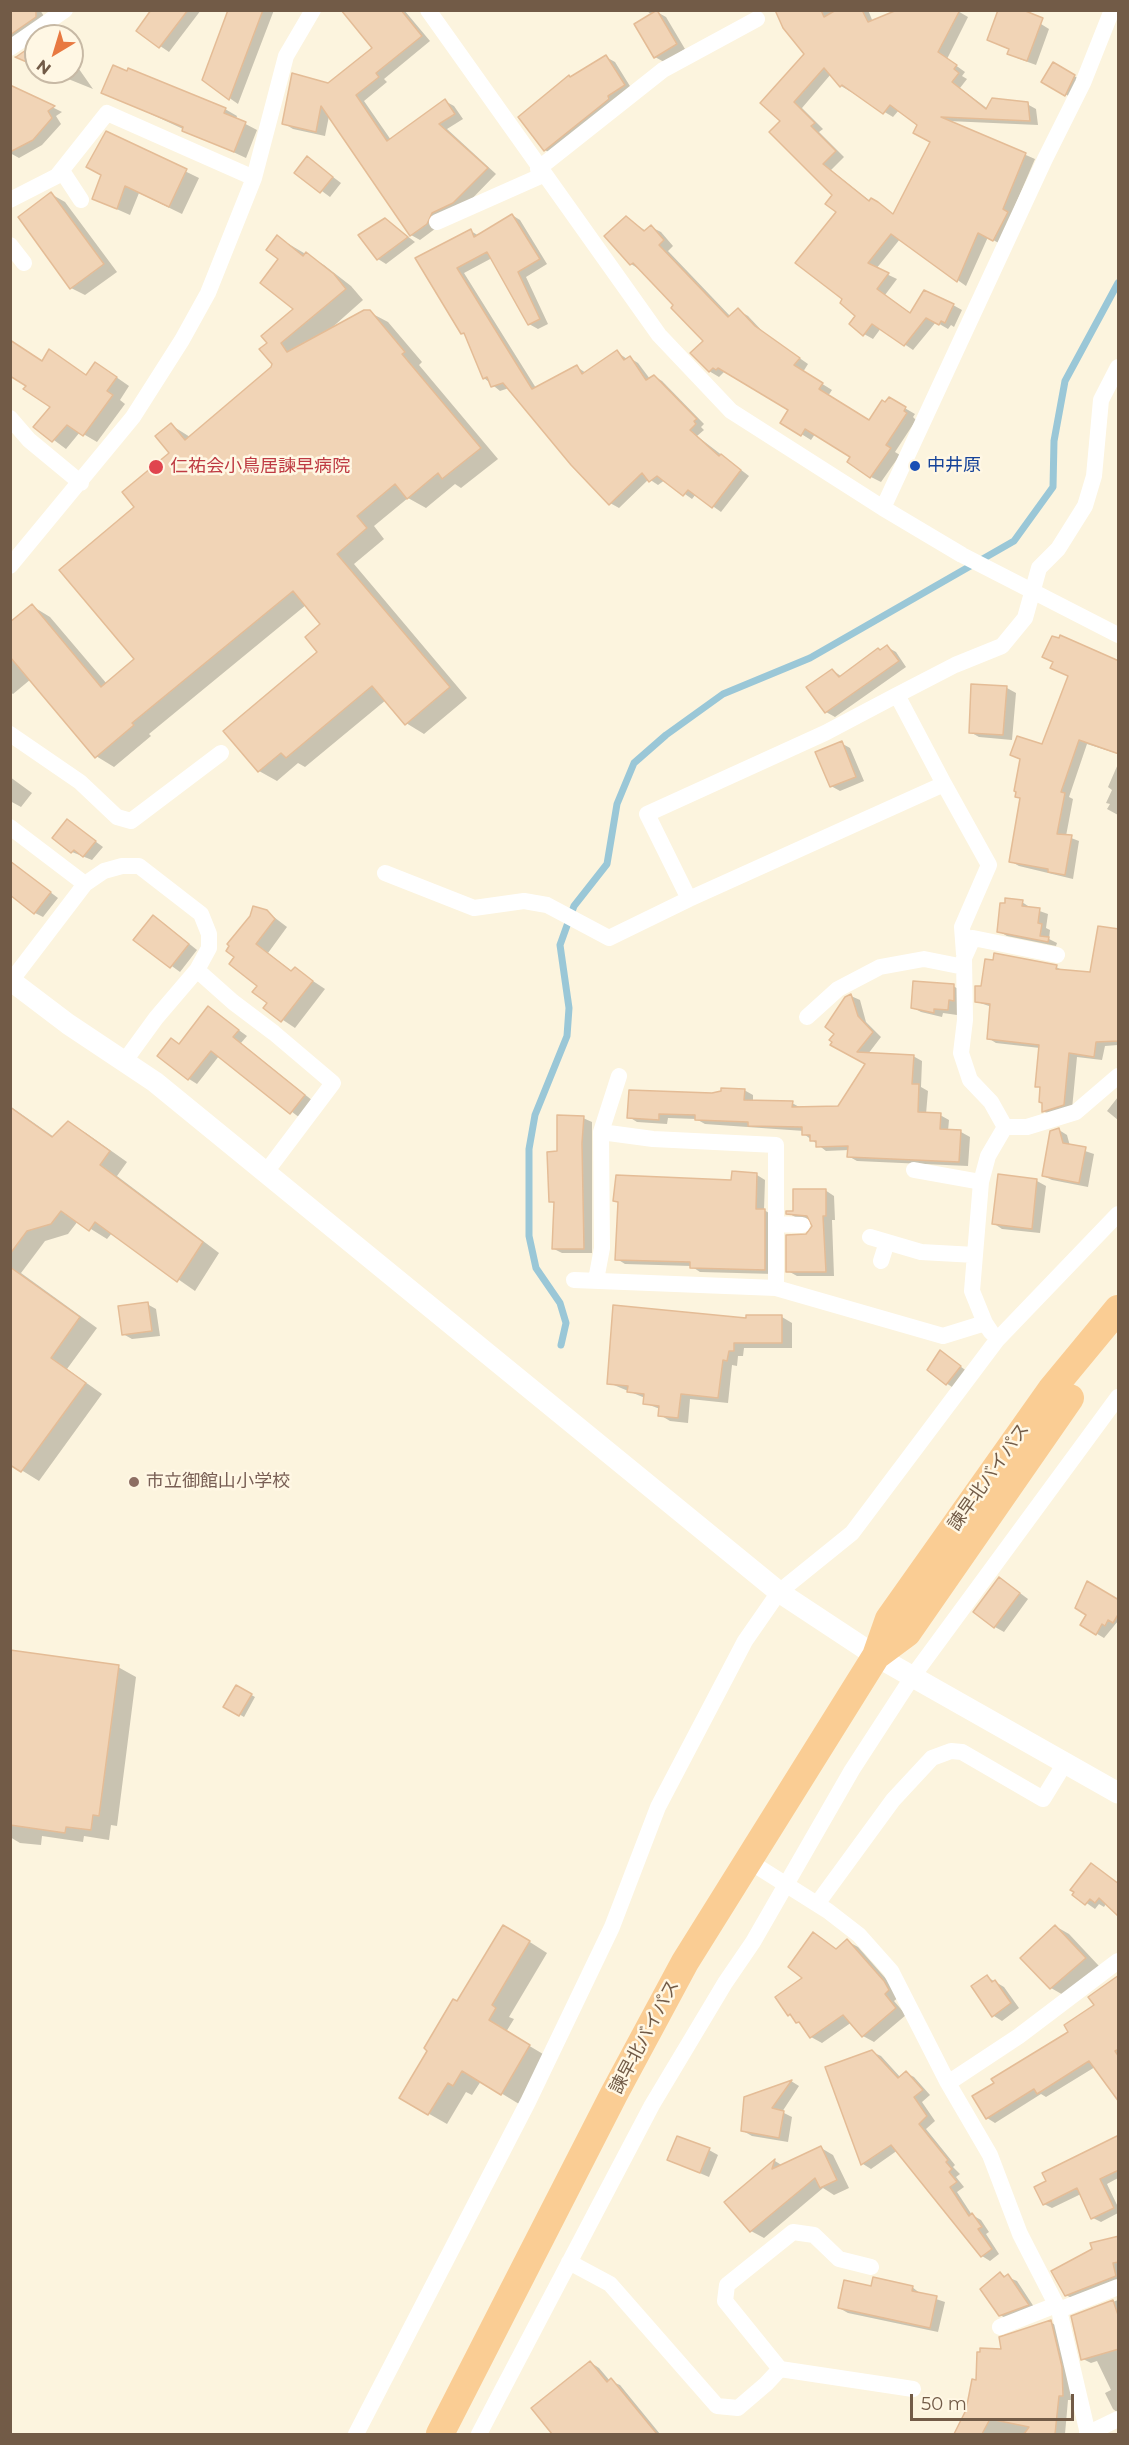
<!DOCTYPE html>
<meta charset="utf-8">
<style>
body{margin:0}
#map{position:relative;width:1129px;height:2445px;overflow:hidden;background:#fcf4de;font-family:Montserrat,sans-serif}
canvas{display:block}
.frame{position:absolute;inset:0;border:12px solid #725b47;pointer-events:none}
.north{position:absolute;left:24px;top:24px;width:60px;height:60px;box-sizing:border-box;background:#fff7e4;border:2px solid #c7b9a5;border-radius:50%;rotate:218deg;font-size:16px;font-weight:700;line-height:24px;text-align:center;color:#725b47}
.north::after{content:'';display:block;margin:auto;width:21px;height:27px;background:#e87941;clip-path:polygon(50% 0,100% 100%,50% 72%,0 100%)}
.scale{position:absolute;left:910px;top:2394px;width:164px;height:27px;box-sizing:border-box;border:3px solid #725b47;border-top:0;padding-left:8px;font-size:18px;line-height:21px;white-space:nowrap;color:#725b47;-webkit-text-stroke:4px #fff7e4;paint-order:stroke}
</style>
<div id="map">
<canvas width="1129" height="2445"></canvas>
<div class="frame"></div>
<div class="north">N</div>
<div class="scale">50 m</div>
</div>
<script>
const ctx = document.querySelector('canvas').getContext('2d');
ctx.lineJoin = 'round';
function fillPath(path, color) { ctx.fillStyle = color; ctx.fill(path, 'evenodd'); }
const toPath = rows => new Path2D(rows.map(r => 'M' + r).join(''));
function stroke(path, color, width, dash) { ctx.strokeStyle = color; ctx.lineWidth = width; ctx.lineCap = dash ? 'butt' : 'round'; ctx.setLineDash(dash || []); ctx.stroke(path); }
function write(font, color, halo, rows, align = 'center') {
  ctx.font = font + ' Montserrat,"Noto Sans JP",sans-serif'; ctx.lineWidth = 5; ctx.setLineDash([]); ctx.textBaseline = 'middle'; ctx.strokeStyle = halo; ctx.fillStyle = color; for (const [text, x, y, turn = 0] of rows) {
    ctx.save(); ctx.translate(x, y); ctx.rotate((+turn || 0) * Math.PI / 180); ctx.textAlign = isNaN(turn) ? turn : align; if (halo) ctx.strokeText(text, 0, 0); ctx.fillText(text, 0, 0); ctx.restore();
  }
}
fillPath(toPath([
 [10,10,40,10,47,21,10,47],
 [153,10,201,10,169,52,138,31],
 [230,10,274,10,238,104,204,80],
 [341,10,404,10,430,41,384,79,387,82,364,101,391,140,445,101,454,106,463,119,447,129,496,174,463,208,420,240,411,235,329,116,325,136,293,129,283,123,374,48],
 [645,10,660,10,657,12,666,17,685,49,664,62,655,57,653,15],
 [781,10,868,10,873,22,956,10,968,17,947,59,965,72,962,76,967,79,960,88,988,109,1027,104,1036,109,1038,125,948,121,1035,159,1011,215,1002,245,988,237,966,286,900,239,876,269,897,279,885,295,912,314,953,305,962,310,954,327,951,325,948,329,936,322,913,350,881,328,873,339,864,334,858,315,845,299,838,212,834,194,782,120,806,54],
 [831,74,841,86,893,117,899,110,919,125,932,142,894,215,870,201,831,170,844,157,819,132,823,129,802,108],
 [1041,24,1049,29,1036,65,1017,58,1009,53,1010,50,988,40],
 [606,57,615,62,633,91,553,155,545,150,571,79],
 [72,59,93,89,51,72,72,72],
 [1053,64,1083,81,1074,99,1043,82],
 [10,86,62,112,56,116,61,124,42,145,19,158,10,153],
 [103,92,225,109,237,116,236,119,257,130,246,158],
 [107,133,199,178,182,214,139,193,130,215,94,199,103,175],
 [308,158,341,183,330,197,296,172],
 [51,194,65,202,117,272,85,295,71,288],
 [512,215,520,220,547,264,526,277,548,324,538,329,529,324,492,258,464,273,536,388,577,367,586,373,617,352,627,359,630,358,638,363,650,379,654,376,662,381,704,424,701,427,704,430,697,436,749,476,721,512,696,494,692,499,665,480,658,485,649,479,619,508,610,503,509,388,500,391,484,378,468,337,462,333,417,259,471,231,479,236],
 [626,218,646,231,651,227,661,232,673,246,668,251,731,317,738,310,748,316,765,334,808,364,803,372,832,390,828,396,870,421,889,399,915,414,913,417,916,420,895,452,900,455,881,482,871,477,852,457,815,434,811,440,782,422,790,409,724,372,719,377,709,371,705,341,676,305,642,271,631,264,606,236],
 [393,225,415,242,386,264,378,259],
 [277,237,324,265,351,286,363,300,327,332,369,312,388,322,422,362,419,365,498,459,461,488,455,484,426,508,408,498,374,526,384,539,354,564,467,698,424,734,406,723,386,700,305,767,298,763,277,781,259,771,319,652,322,624,306,605,149,734,151,736,114,767,96,756,31,679,13,694,10,692,10,624,32,606,50,617,107,684,136,659,136,507,171,453,171,425,190,437,272,368,269,343,296,308,280,259],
 [62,359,87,376,109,372,129,386,120,400,125,404,97,442,80,432,66,449,35,426,52,407,28,386,43,362],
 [887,647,896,652,906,667,835,717,826,712,808,687,832,670,841,676],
 [1118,662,1118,754,1087,744,1069,797,1073,799,1066,836,1079,841,1073,879,1019,866,1010,861,1021,799,1017,796,1021,760,1012,755,1043,746],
 [1007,688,1016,693,1012,740,979,737,970,732],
 [841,743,850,748,864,781,840,791,831,786],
 [1118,764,1118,815,1107,809,1110,804,1106,803,1112,790,1108,787],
 [10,777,32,793,21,807,10,801],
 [68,821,103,847,92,860,72,852],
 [24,872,58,898,43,917,35,913],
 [1022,902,1031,908,1048,914,1046,928,1050,930,1049,939,1057,943,1056,946,1007,936,998,931],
 [266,911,287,927,268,953,293,972,295,969,325,989,295,1028,265,1008,269,1003,236,957],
 [162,922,197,950,180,972,136,940],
 [1118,934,1118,1045,1105,1046,1102,1060,1077,1057,1072,1109,1051,1115,1043,1111,1041,1088,1036,1086,1040,1048,996,1043,988,1038,992,1007,977,1002,1056,967,1064,971,1091,974],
 [953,986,962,991,957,1015,943,1013,942,1017,921,1012,912,1007],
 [851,996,860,1000,866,1022,881,1037,868,1054,913,1056,922,1061,921,1087,928,1091,926,1114,940,1115,949,1120,948,1131,961,1132,970,1137,968,1166,857,1161,848,1156,849,1150,826,1151,804,1134,804,1131,705,1124,696,1119,668,1118,667,1124,637,1122,629,1117,712,1094,744,1090,753,1095,753,1102,792,1103,801,1108,839,1108,867,1064,837,1033],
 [208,1008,247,1036,241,1043,313,1101,300,1118,219,1056,197,1084,189,1079,172,1040,180,1045],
 [1118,1097,1118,1120,1107,1111],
 [10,1106,54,1137,69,1123,86,1133,127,1162,117,1176,219,1253,195,1291,112,1233,107,1239,78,1221,68,1234,45,1241,21,1273,97,1328,67,1369,102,1394,39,1481,10,1463],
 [583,1118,592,1122,592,1253,562,1253,554,1249,555,1204,550,1201,558,1153],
 [1059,1130,1067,1135,1070,1146,1094,1154,1088,1187,1052,1180,1043,1176],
 [757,1175,765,1180,764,1210,774,1216,774,1274,700,1272,691,1266,625,1264,617,1259,619,1203,615,1201,733,1181],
 [999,1176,1037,1181,1046,1186,1040,1233,1002,1229,993,1223],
 [825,1190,834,1196,835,1220,832,1220,834,1276,797,1276,788,1271,814,1226,811,1219,797,1218,788,1213,795,1213],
 [147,1304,156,1309,160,1336,132,1339,123,1334],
 [782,1317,792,1323,792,1348,744,1348,743,1356,738,1356,737,1366,732,1365,728,1403,690,1399,688,1423,670,1421,660,1415,660,1409,644,1403,645,1398,609,1383,747,1320],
 [941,1352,968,1372,955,1389,946,1383],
 [1008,1584,1028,1599,1004,1632,995,1627],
 [1118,1601,1118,1621,1104,1638,1082,1625],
 [10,1652,118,1667,136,1677,117,1826,111,1825,109,1840,84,1836,83,1842,42,1836,41,1845,20,1843,10,1837],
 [237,1687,255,1697,244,1717,225,1706],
 [1091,1865,1118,1884,1104,1907,1099,1904,1095,1909,1074,1894],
 [1055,1926,1069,1934,1099,1966,1065,1996,1051,1988,1022,1958],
 [813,1934,837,1950,847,1941,858,1947,895,1989,899,1997,894,2001,906,2015,874,2042,863,2036,852,2022,822,2043,811,2037,803,2025,789,2014,804,1978],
 [522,1937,547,1953,509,2017,514,2019,506,2032,548,2057,519,2104,481,2081,472,2095,466,2092,447,2124,401,2098,458,2003],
 [1118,1976,1118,2100,1095,2067,1046,2097,1041,2094,995,2123,987,2118,1096,2005],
 [987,1977,1004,1987,1019,2008,1002,2021,994,2016],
 [872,2052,881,2056,901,2078,906,2073,914,2077,930,2095,922,2102,935,2121,926,2129,955,2165,953,2167,960,2174,956,2177,964,2187,957,2192,972,2215,981,2220,989,2232,986,2234,999,2254,990,2261,982,2256,898,2150,871,2169,863,2164,827,2068],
 [791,2081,799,2086,782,2112,792,2117,788,2142,752,2136,743,2131,746,2098],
 [1118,2137,1118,2178,1107,2184,1118,2207,1118,2213,1101,2222,1093,2218,1081,2194,1052,2208,1044,2204],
 [821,2148,833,2155,849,2188,834,2195,823,2188,764,2238,751,2231,726,2202,775,2161,783,2166],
 [709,2150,718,2155,709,2177,669,2160],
 [1118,2237,1118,2283,1075,2300,1066,2295],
 [1000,2274,1017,2281,1036,2310,1009,2320,1000,2315],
 [912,2287,921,2294,945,2302,938,2332,848,2313,839,2308,872,2288],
 [1118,2300,1118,2413,1113,2409,1105,2393,1111,2390,1097,2361,1091,2363,1083,2359,1073,2317],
 [1050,2322,1059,2327,1070,2373,1071,2400,1068,2400,1065,2434,956,2434,977,2382,1003,2350],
 [590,2362,599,2368,610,2381,620,2385,660,2434,554,2434,533,2408]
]), '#0003');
stroke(toPath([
 [561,1345,566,1323,560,1303,536,1268,529,1236,529,1149,535,1115,567,1036,569,1008,560,945,574,906,607,864,617,804,634,763,666,735,723,694,810,658,1014,541,1053,487,1054,441,1065,381,1118,283]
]), '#9ac7d7', 7);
const building = toPath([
 [10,10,36,10,36,17,10,35,10,10],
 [151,10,188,10,159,48,136,31,151,10],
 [228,10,263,10,229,100,202,80,228,10],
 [341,10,401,10,422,36,376,73,379,77,356,95,387,141,445,99,455,114,439,124,488,168,453,203,432,213,427,224,410,236,321,106,316,132,282,124,292,73,328,83,372,48,341,10],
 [657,10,677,44,654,58,634,24,657,10],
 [775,10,821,10,824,17,836,10,862,10,868,22,897,10,960,10,938,52,957,65,954,69,959,73,952,82,986,109,992,98,1028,102,1030,121,941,117,1026,153,1003,209,1008,212,993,241,978,233,957,282,891,234,868,263,889,273,877,289,910,313,924,290,954,304,945,323,941,321,939,325,926,318,904,346,872,324,863,336,849,324,855,316,840,303,842,299,795,263,836,212,825,204,832,195,769,132,780,121,760,103,804,54,783,28,775,10],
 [824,68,840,87,842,85,883,114,890,105,917,125,913,133,930,142,893,214,878,202,871,198,869,201,823,164,836,151,811,126,815,123,794,102,824,68],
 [998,10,1023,10,1043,18,1027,61,1007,54,1009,49,987,40,998,10],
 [36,43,36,66,15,57,16,57,36,43],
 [606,55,625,85,608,96,609,99,544,151,518,117,569,75,570,77,606,55],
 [1053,62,1075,75,1065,96,1041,82,1053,62],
 [113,65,127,71,128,68,226,108,224,113,246,122,234,152,182,131,183,127,101,93,113,65],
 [10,85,55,106,48,111,52,118,33,140,10,152,10,85],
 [106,131,187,169,169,207,125,186,117,209,92,199,101,175,86,167,106,131],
 [307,156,333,177,320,193,294,173,307,156],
 [51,192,104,264,70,289,18,217,51,192],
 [512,214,540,259,518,272,540,319,528,325,487,252,457,268,532,389,577,365,582,374,617,350,624,360,630,356,646,380,654,375,697,419,694,421,696,424,690,430,719,456,721,454,741,470,712,508,688,490,683,496,657,476,649,482,642,473,609,505,571,465,503,383,491,387,487,377,483,379,464,333,461,334,415,258,471,229,474,237,512,214],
 [626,216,644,231,651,225,664,240,659,245,728,317,738,308,755,326,800,358,794,365,823,383,819,389,869,420,882,400,885,402,889,397,906,407,904,411,907,413,886,445,891,448,870,478,847,462,850,457,805,429,801,436,780,423,788,410,718,368,716,370,713,368,709,372,690,353,703,341,671,308,673,305,633,263,630,265,604,236,626,216],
 [385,218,408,237,377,260,358,235,385,218],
 [277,235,303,256,306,252,334,274,346,289,281,343,287,352,364,310,370,310,405,352,402,354,481,448,442,479,438,473,407,499,395,484,357,516,367,528,337,554,450,687,405,725,372,686,286,758,281,753,258,772,223,731,317,652,305,637,320,624,293,591,132,723,134,725,95,758,10,657,10,622,32,604,101,687,134,659,59,570,134,507,122,492,169,453,155,436,171,423,185,440,271,367,272,364,259,349,267,343,261,336,293,309,260,283,278,259,266,250,277,235],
 [10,340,42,361,49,349,86,375,95,362,117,377,107,391,113,395,83,436,67,425,52,442,33,427,50,407,23,389,26,386,10,376,10,340],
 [1060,635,1119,661,1119,754,1079,740,1061,792,1065,793,1057,834,1072,835,1065,875,1048,872,1048,869,1009,862,1020,798,1015,797,1016,792,1014,791,1020,759,1010,755,1017,736,1042,744,1068,676,1050,668,1053,662,1042,657,1052,636,1059,638,1060,635],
 [887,645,899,661,825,713,806,687,832,669,839,677,878,648,880,650,887,645],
 [971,684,1007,686,1003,735,969,733,971,684],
 [842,741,856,777,830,787,815,752,842,741],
 [67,819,96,841,83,857,74,850,71,853,52,838,67,819],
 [10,861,51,892,34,914,10,895,10,861],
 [1005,898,1023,900,1022,906,1040,908,1038,923,1042,924,1040,936,1049,937,1048,942,997,932,1000,903,1005,903,1005,898],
 [253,906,267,910,275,919,256,944,291,971,295,967,313,981,281,1022,263,1008,267,1003,252,992,257,986,229,964,234,957,226,951,229,946,227,944,250,916,253,906],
 [153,915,189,944,170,968,133,940,153,915],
 [1098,926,1119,929,1119,1041,1096,1042,1094,1057,1069,1053,1064,1105,1042,1112,1042,1103,1039,1102,1040,1087,1035,1087,1039,1045,987,1039,990,1004,975,1002,975,986,981,986,985,959,993,960,994,953,1057,965,1056,969,1090,972,1098,926],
 [913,981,954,984,954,1001,949,1000,948,1010,934,1009,934,1013,911,1008,913,981],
 [851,994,858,1016,873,1032,857,1052,914,1055,912,1084,919,1084,918,1112,941,1113,940,1129,961,1130,959,1162,847,1157,848,1146,816,1147,816,1141,810,1141,810,1135,802,1135,802,1127,748,1126,748,1122,695,1120,695,1115,659,1114,659,1120,627,1118,629,1090,712,1093,721,1091,721,1088,745,1089,744,1100,793,1101,792,1107,838,1106,865,1064,830,1045,832,1042,829,1040,834,1034,825,1027,845,997,851,994],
 [208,1006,239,1030,233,1037,305,1095,290,1114,211,1051,188,1080,157,1056,171,1038,179,1044,208,1006],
 [10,1107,52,1137,68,1121,110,1151,100,1165,203,1242,177,1282,95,1222,89,1231,61,1211,51,1224,27,1231,10,1254,10,1107],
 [557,1115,584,1116,582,1143,584,1249,552,1249,554,1202,549,1202,547,1152,557,1151,557,1115],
 [1059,1128,1063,1143,1086,1147,1079,1183,1042,1176,1050,1131,1059,1128],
 [732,1171,757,1173,756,1209,765,1209,765,1270,690,1268,690,1262,615,1260,618,1202,613,1201,616,1175,731,1180,732,1171],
 [998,1174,1037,1179,1032,1229,992,1224,998,1174],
 [793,1189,826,1189,826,1216,823,1216,826,1272,786,1272,786,1235,806,1234,812,1226,807,1216,786,1214,786,1211,793,1211,793,1189],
 [10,1267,80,1317,51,1358,86,1383,21,1472,10,1465,10,1267],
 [148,1302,152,1331,122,1335,118,1306,148,1302],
 [613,1305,746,1318,746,1315,782,1315,782,1343,734,1343,734,1351,729,1351,727,1361,723,1360,718,1398,681,1394,678,1418,658,1416,659,1406,643,1404,644,1394,627,1392,628,1386,607,1384,613,1305],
 [940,1350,961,1366,946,1385,927,1370,940,1350],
 [999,1577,1020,1593,994,1628,973,1612,999,1577],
 [1087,1581,1119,1600,1119,1613,1113,1623,1108,1620,1105,1626,1102,1624,1096,1635,1080,1625,1086,1615,1075,1608,1087,1581],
 [10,1650,119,1665,99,1816,93,1815,91,1830,66,1827,65,1833,10,1825,10,1650],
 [236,1685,252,1694,239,1716,223,1707,236,1685],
 [1091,1863,1119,1884,1119,1917,1099,1898,1095,1903,1090,1899,1085,1905,1072,1895,1074,1892,1070,1890,1091,1863],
 [503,1925,530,1941,492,2005,496,2008,489,2020,530,2045,501,2095,462,2071,453,2086,448,2083,428,2115,399,2098,427,2051,424,2048,453,1999,457,2001,503,1925],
 [1055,1925,1086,1958,1050,1989,1020,1958,1055,1925],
 [813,1932,836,1949,847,1939,884,1981,889,1990,885,1994,896,2008,862,2037,843,2015,810,2038,799,2022,796,2023,790,2014,788,2016,775,1997,802,1978,788,1967,813,1932],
 [987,1975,992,1982,995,1980,1011,2003,992,2017,971,1986,987,1975],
 [1119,1975,1119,2049,1115,2051,1119,2057,1119,2102,1089,2061,1037,2094,1034,2089,986,2119,972,2096,994,2083,991,2079,1068,2032,1064,2025,1094,2005,1088,1997,1119,1975],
 [872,2050,898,2078,906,2071,923,2090,914,2097,927,2116,919,2124,948,2160,946,2162,952,2169,949,2172,957,2182,950,2187,969,2216,972,2213,982,2227,978,2229,992,2249,981,2257,891,2145,861,2165,825,2067,872,2050],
 [792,2080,772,2108,784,2111,779,2138,741,2131,744,2097,792,2080],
 [1119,2135,1119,2170,1100,2179,1114,2208,1091,2219,1077,2188,1043,2205,1034,2187,1046,2181,1042,2173,1119,2135],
 [677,2136,710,2148,700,2173,667,2160,677,2136],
 [821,2146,837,2180,820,2188,815,2178,750,2232,724,2202,775,2159,772,2169,821,2146],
 [1119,2236,1119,2262,1113,2263,1116,2276,1065,2296,1051,2271,1092,2249,1090,2243,1119,2236],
 [1000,2272,1004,2277,1008,2274,1029,2305,999,2316,980,2289,1000,2272],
 [873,2277,913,2286,912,2291,937,2296,930,2328,838,2308,844,2280,871,2286,873,2277],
 [1113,2300,1119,2318,1119,2349,1081,2360,1071,2316,1113,2300],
 [1051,2320,1062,2367,1063,2396,1059,2396,1055,2434,1024,2434,1029,2427,990,2419,982,2434,954,2434,966,2410,972,2379,976,2380,977,2352,980,2352,980,2348,1001,2349,999,2337,1051,2320],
 [590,2361,607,2382,611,2378,657,2434,552,2434,531,2408,590,2361]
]);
fillPath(building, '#f1d4b6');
stroke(building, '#e4bc96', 1.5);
stroke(toPath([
 [428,10,659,335,731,411,883,508,962,555,1118,635],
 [10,48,65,10],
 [538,169,663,70,757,19],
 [62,171,81,200],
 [10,200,57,176,107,113,254,178],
 [437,222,543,175],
 [10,245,24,263],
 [10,418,29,440,81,483],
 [883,508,1045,159,1083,83,1112,10],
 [10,566,133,417,182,340,208,293,254,178,286,56,313,10],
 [897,695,944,784,689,899,647,814,825,733,897,695,955,665,1002,646,1025,618,1039,568,1058,549,1085,506,1094,476,1101,400,1118,367],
 [10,734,80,782,117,817,131,821,221,753],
 [944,784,989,865,962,927,964,954],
 [10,827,85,884],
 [385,873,474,908,524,901,547,905,609,938,689,899],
 [11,981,85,884,104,871,122,866,139,866,201,914,209,934,209,948,197,970],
 [807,1017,838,989,880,967,924,959,964,967],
 [124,1062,156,1018,197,970,233,1002,274,1033,333,1083,266,1172],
 [1005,1127,1027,1127,1076,1112,1118,1076],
 [601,1132,653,1139,776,1145,776,1288],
 [914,1170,981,1182],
 [776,1224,802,1225],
 [870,1237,921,1252,975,1255],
 [881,1261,887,1242],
 [574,1280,776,1288,943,1336,985,1323,991,1332],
 [596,1280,602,1248,601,1132,619,1076],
 [985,1323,972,1291,981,1182,988,1156,1005,1127,991,1102,970,1080,961,1053,965,1020,964,958,973,938,1057,955],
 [747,1860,828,1911,859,1935,891,1971,948,2083,1019,2036,1118,1961],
 [817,1904,893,1800,932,1758,951,1751,962,1752,1043,1799,1065,1763],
 [948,2083,990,2155,1020,2234,1059,2310,1088,2434],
 [569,2262,610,2284,717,2406,738,2408,766,2384,780,2369,913,2389],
 [1059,2310,1118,2287],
 [1000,2327,1056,2305],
 [780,2369,725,2301,727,2285,793,2232,814,2235,839,2259,871,2267],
 [356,2434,528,2102,612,1927,658,1807,745,1641,779,1592,852,1533,997,1340,1118,1214],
 [479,2434,652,2105,725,1983,753,1942,852,1770,913,1676,1118,1397],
 [1087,2434,1118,2419]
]), '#fff', 16);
stroke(toPath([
 [10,980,68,1024,155,1082,779,1592,876,1656,1118,1793]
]), '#fff', 21);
stroke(toPath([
 [876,1656,907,1633,1070,1398],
 [440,2434,614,2094,685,1962,876,1656,889,1619,1051,1390,1118,1309]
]), '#facd94', 28);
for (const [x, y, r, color] of [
 [915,466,6,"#1a4fb4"],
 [156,467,8,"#e0444e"],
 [134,1482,6,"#8d6e63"]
]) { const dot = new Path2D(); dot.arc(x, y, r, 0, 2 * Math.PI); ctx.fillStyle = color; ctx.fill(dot); stroke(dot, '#fff7e4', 2); }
write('18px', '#164399', '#fff7e4', [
 ["中井原",927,466]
], 'left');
write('18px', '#be3a42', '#fff7e4', [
 ["仁祐会小鳥居諫早病院",170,467]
], 'left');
write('18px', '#725b47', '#fff7e4', [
 ["諫早北バイパス",989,1477,-55],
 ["諫早北バイパス",645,2037,-62]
]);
write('18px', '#785e54', '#fff7e4', [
 ["市立御館山小学校",146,1482]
], 'left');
</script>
